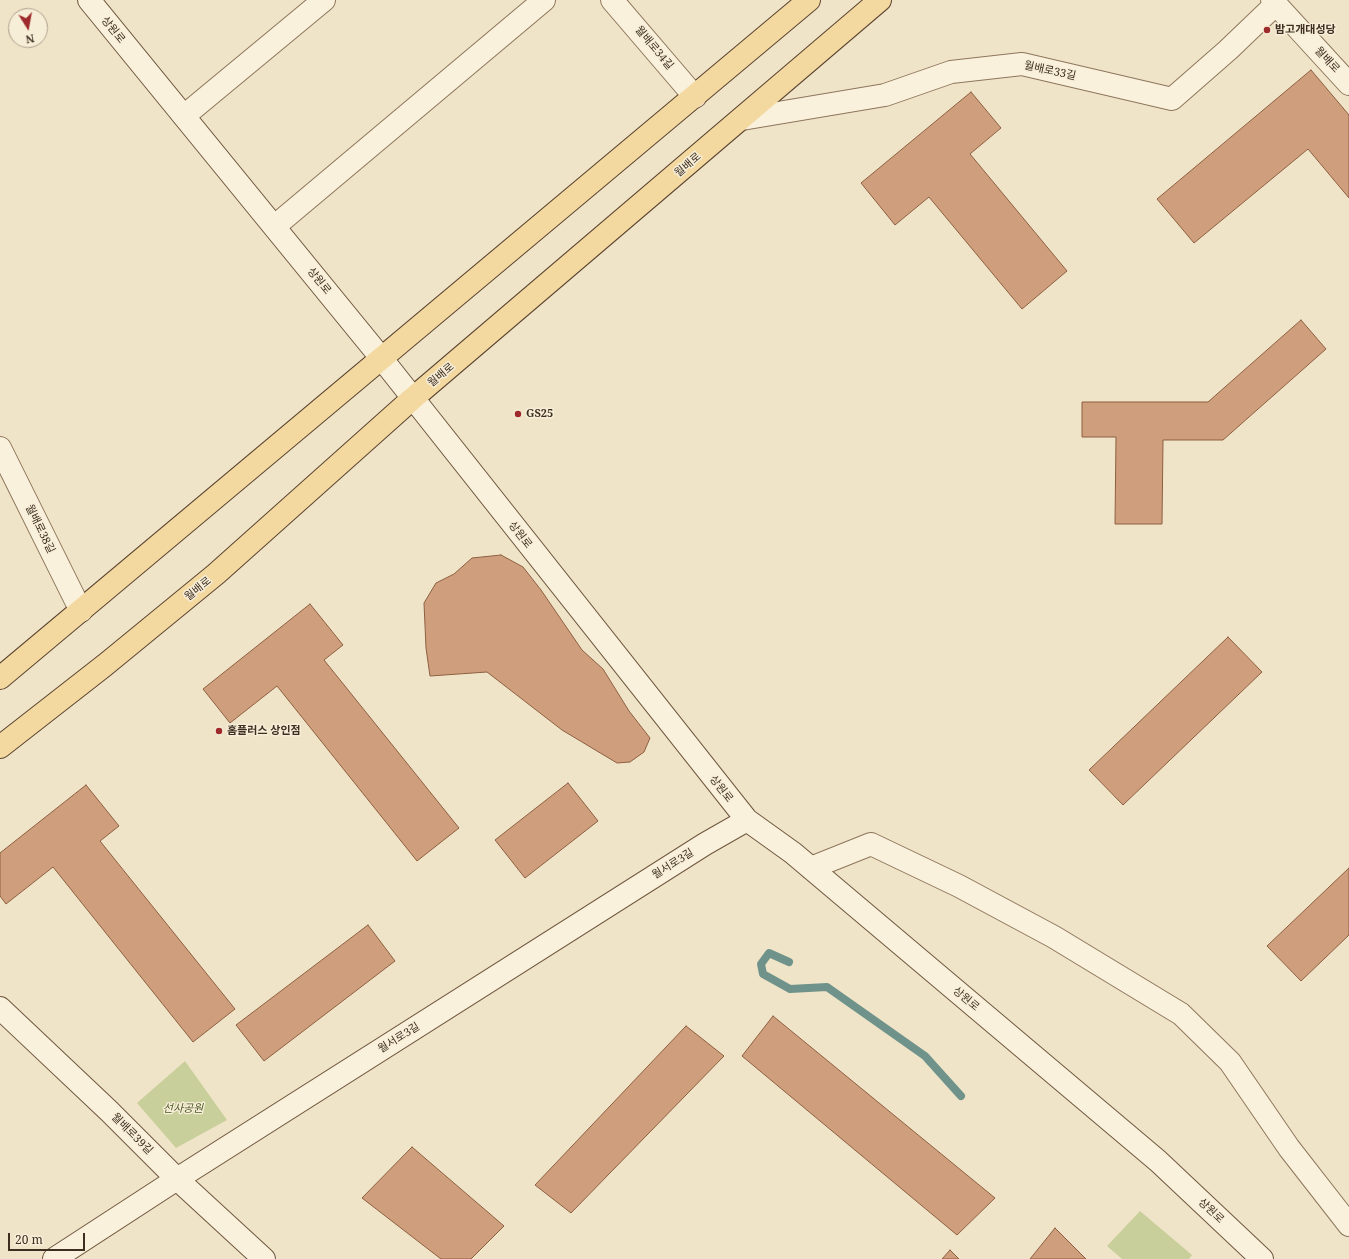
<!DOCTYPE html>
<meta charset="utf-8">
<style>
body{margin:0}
#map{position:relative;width:1349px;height:1259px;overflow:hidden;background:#f0e4c8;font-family:"Noto Serif",serif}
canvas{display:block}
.north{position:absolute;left:8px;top:8px;width:40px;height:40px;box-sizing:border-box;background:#f7eed8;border:1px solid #ada18e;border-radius:50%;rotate:169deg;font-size:11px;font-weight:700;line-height:16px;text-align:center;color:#3d2e20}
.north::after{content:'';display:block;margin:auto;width:14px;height:18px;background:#9e2a2b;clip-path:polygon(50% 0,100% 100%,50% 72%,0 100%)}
.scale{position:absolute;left:8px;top:1233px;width:77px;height:18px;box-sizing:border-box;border:2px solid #3d2e20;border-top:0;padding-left:5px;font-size:12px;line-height:14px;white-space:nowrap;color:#3d2e20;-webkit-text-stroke:3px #f7eed8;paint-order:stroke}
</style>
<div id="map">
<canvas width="1349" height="1259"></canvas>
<div class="north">N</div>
<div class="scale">20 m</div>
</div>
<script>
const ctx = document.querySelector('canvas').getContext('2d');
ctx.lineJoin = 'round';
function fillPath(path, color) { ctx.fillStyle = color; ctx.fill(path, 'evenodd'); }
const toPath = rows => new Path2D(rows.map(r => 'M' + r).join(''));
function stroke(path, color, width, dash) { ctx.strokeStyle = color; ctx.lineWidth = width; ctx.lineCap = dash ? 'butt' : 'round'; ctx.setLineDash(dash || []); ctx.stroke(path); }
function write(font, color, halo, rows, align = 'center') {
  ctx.font = font + ' "Noto Serif","Noto Sans KR",serif'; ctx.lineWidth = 3; ctx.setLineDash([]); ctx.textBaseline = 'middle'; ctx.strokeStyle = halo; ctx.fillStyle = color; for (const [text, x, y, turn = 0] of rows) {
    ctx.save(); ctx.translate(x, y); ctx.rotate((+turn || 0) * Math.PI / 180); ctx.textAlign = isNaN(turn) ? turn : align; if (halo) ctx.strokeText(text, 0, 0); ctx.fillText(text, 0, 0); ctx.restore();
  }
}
fillPath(toPath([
 [185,1061,227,1120,176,1148,137,1103],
 [1140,1211,1192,1255,1189,1259,1122,1259,1107,1246]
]), '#c9cf9b');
stroke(toPath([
 [789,962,769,953,761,964,763,974,790,989,827,987,925,1056,961,1096]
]), '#6f938a', 8);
const building = toPath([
 [1311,70,1349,115,1349,198,1308,149,1194,243,1157,199,1311,70],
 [971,92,1001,128,970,154,1067,271,1022,309,929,197,895,225,861,183,971,92],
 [1301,320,1326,349,1223,440,1163,440,1162,524,1115,524,1116,437,1082,437,1082,402,1208,402,1301,320],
 [501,555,523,567,541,590,582,650,603,669,629,711,650,738,644,752,630,762,617,763,562,730,487,672,430,676,426,648,424,603,436,583,454,574,472,558,501,555],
 [310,604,343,645,324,660,459,828,417,861,277,686,230,723,203,689,310,604],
 [1228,637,1262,672,1123,805,1089,770,1228,637],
 [568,783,598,821,525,878,495,840,568,783],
 [86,785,119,826,100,841,235,1009,193,1042,53,867,6,904,0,896,0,853,86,785],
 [1349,868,1349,935,1301,981,1267,946,1349,868],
 [368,925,395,961,264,1061,236,1025,368,925],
 [773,1016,995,1198,957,1235,742,1056,773,1016],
 [686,1026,724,1056,571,1213,535,1185,686,1026],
 [412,1147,504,1226,471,1259,441,1259,362,1198,412,1147],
 [1055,1228,1086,1259,1030,1259,1055,1228],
 [950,1250,959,1259,942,1259,950,1250]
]);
fillPath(building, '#cf9f7d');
stroke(building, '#8d5f41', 1);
const street = toPath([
 [612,0,695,97],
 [1272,0,1349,84],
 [184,116,324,0],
 [742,119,885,95,951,72,1022,64,1172,99,1228,50,1276,4],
 [275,226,544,0],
 [0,448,81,611],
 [811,868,871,844,959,886,1054,937,1181,1014,1230,1062,1289,1148,1349,1225]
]);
const secondary = toPath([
 [89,0,382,359,747,820,793,853,1158,1161,1262,1259],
 [0,1008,109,1111,177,1179,264,1259],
 [54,1259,177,1179,705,844,747,820]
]);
const primary = toPath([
 [0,678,809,0],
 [0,747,105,665,216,574,412,399,880,0]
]);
stroke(street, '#8d765c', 24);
stroke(secondary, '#6f573f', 24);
stroke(primary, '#5b4430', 24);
stroke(street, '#faf1dc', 22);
stroke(secondary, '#faf1dc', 22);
stroke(primary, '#f3d9a0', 22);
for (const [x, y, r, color] of [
 [1267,30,4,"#9e2a2b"],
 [518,414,4,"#9e2a2b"],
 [219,731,4,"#9e2a2b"]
]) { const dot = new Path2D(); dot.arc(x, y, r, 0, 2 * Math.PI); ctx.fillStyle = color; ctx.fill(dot); stroke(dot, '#f7eed8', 1.5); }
write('11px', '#3d2e20', '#f7eed8', [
 ["상원로",113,30,51],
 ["월배로34길",654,48,50],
 ["월배로",1327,60,47],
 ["월배로33길",1050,71,12],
 ["월배로",688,165,-41],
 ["상원로",319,281,51],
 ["월배로",441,375,-40],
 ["월배로38길",40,529,64],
 ["상원로",520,535,52],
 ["월배로",198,589,-39],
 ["상원로",721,789,52],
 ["월서로3길",673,864,-32],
 ["상원로",966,999,40],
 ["월서로3길",399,1038,-32],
 ["월배로39길",132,1134,45],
 ["상원로",1211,1211,43]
]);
write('bold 11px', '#3d2e20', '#f7eed8', [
 ["밤고개대성당",1275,30],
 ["GS25",526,414],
 ["홈플러스 상인점",227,731]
], 'left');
write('italic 11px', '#4d5a26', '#f7eed8', [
 ["선사공원",183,1109]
]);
</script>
